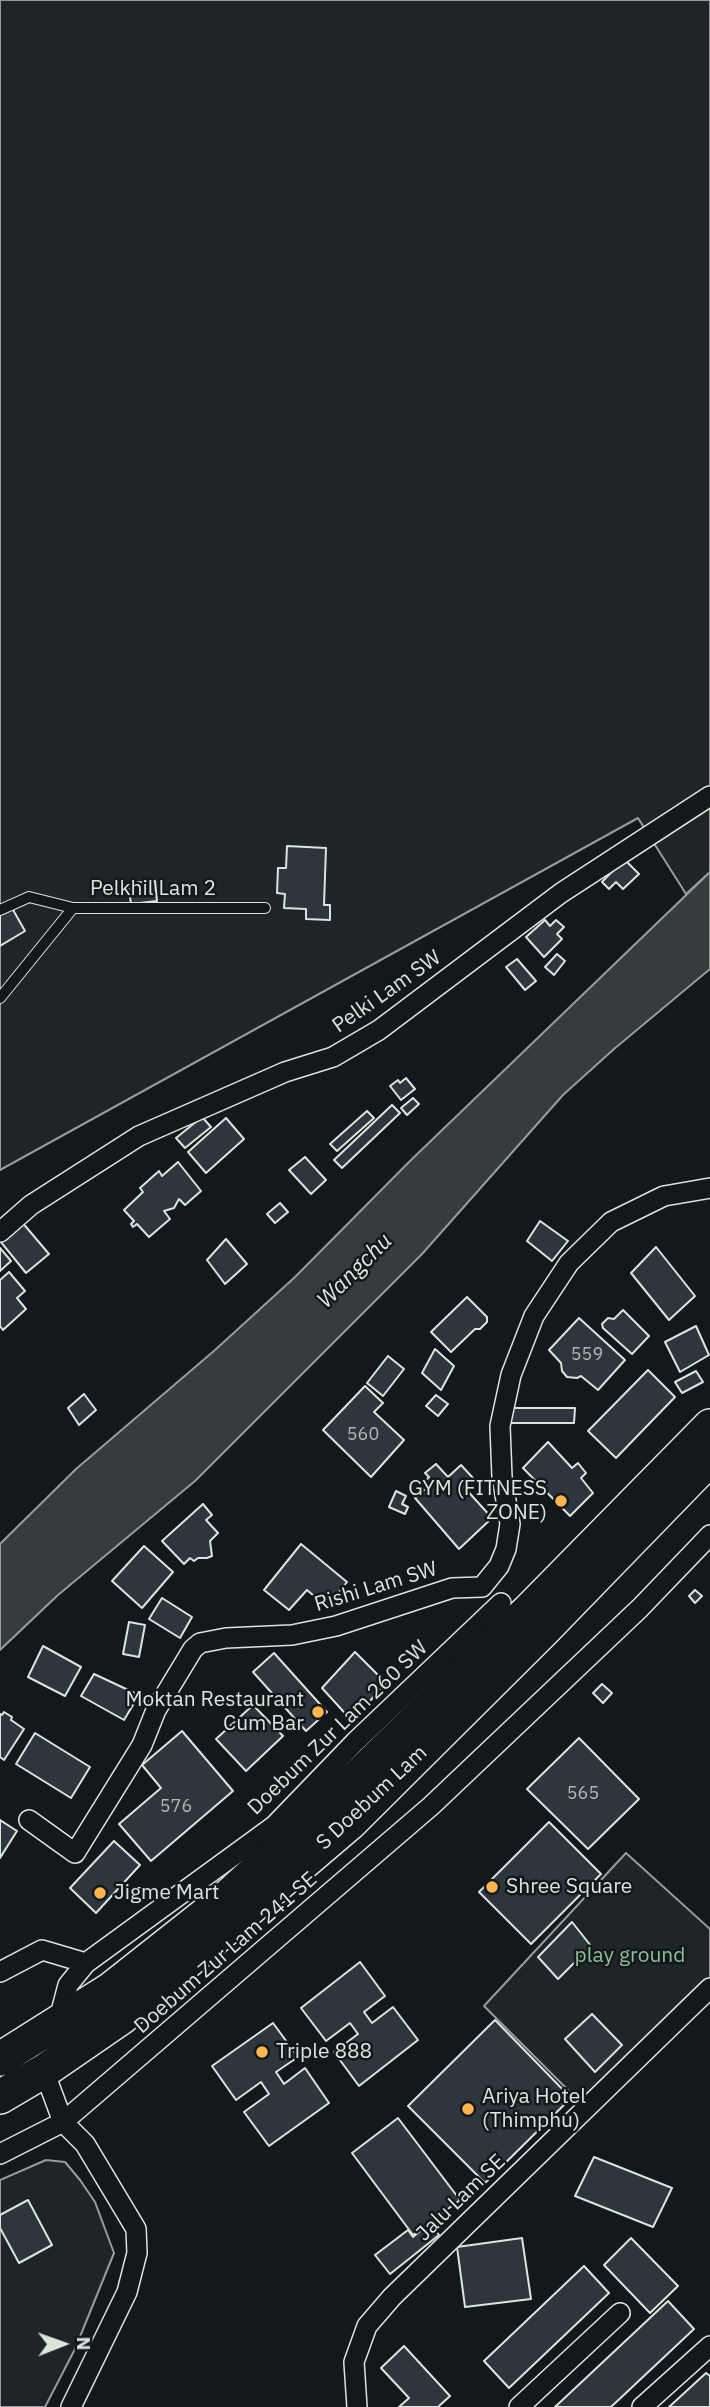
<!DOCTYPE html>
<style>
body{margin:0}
#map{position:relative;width:710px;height:2407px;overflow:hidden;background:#14181c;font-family:"IBM Plex Sans",sans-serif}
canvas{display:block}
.north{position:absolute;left:28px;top:2309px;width:70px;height:70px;-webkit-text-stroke:5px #14181c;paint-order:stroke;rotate:89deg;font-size:19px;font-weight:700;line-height:28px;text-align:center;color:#d8e6dc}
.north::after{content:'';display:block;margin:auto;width:24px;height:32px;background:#d8e6dc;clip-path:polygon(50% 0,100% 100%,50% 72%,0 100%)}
</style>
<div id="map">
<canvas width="710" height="2407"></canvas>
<div class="north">N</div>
</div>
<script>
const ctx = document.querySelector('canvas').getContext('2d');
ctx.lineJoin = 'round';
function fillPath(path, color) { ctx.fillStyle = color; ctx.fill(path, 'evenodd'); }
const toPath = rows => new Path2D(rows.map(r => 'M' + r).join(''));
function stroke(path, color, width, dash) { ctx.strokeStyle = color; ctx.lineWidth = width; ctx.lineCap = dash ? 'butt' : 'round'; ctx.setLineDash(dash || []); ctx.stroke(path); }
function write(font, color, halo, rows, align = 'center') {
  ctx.font = font + ' "IBM Plex Sans",sans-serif'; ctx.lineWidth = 5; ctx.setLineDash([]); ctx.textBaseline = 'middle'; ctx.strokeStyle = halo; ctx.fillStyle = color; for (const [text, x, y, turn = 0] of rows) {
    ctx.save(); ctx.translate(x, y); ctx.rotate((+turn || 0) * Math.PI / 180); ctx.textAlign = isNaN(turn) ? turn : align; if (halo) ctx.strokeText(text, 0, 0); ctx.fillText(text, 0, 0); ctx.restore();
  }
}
const green = toPath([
 [0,0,710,0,710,872,686,894,638,818,0,1170,0,0],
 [626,1853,710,1929,710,1979,582,2104,484,2006,626,1853],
 [46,2160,65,2162,80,2180,95,2202,114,2253,75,2349,45,2407,0,2407,0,2180,46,2160]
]);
fillPath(green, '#202428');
stroke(green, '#939e99', 2);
const water = toPath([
 [710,872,710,969,614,1049,563,1095,422,1254,195,1481,58,1595,0,1650,0,1544,76,1469,215,1350,295,1277,411,1160,710,872]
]);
fillPath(water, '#363b3e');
stroke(water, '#939e99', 2);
const building = toPath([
 [287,846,326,848,324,905,330,905,330,920,306,919,306,909,284,908,285,894,277,893,278,868,286,868,287,846],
 [624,859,639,874,623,889,616,882,609,889,602,882,624,859],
 [155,881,157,901,131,904,128,883,155,881],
 [12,908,25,931,0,946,0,915,12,908],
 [545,920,550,926,556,920,564,927,557,934,562,939,544,957,526,937,545,920],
 [557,954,565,961,554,975,545,967,557,954],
 [517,959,536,981,525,990,506,967,517,959],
 [406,1078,415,1089,401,1100,390,1086,398,1080,400,1083,406,1078],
 [413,1098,419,1104,407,1115,401,1108,413,1098],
 [392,1105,400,1113,342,1168,334,1160,392,1105],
 [367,1111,374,1118,337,1151,330,1144,367,1111],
 [202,1117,211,1127,185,1148,176,1138,202,1117],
 [226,1118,244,1139,206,1173,188,1152,226,1118],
 [305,1157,326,1180,311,1194,289,1170,305,1157],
 [178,1162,201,1191,185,1205,179,1199,174,1208,164,1211,170,1219,149,1237,137,1224,133,1227,131,1224,134,1221,124,1210,143,1192,140,1188,159,1171,162,1176,178,1162],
 [280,1203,288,1212,275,1223,267,1214,280,1203],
 [21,1221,49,1254,26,1273,0,1241,0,1238,21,1221],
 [540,1221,568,1241,552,1261,527,1241,540,1221],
 [226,1239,247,1264,225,1284,207,1260,226,1239],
 [656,1247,695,1296,669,1320,631,1273,656,1247],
 [0,1248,11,1261,0,1271,0,1248],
 [9,1272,25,1291,17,1298,26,1309,3,1330,0,1326,0,1280,9,1272],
 [467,1297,487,1317,487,1322,480,1329,475,1329,451,1352,431,1332,467,1297],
 [623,1310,649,1336,632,1354,603,1328,602,1324,608,1318,614,1319,623,1310],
 [579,1318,625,1360,598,1390,581,1376,577,1378,567,1377,562,1371,561,1363,549,1350,579,1318],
 [696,1326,709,1355,680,1372,665,1342,696,1326],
 [435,1349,454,1366,441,1390,422,1373,435,1349],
 [388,1356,404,1369,383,1396,367,1383,388,1356],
 [648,1370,675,1397,616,1458,588,1431,648,1370],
 [696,1371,703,1382,682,1393,675,1382,696,1371],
 [365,1386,383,1403,374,1412,404,1440,371,1477,323,1430,365,1386],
 [84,1394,96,1410,79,1425,68,1408,84,1394],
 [436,1395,448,1404,438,1416,426,1406,436,1395],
 [511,1408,575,1408,574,1423,511,1423,511,1408],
 [548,1442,572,1468,578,1463,586,1473,581,1478,593,1493,570,1516,523,1468,548,1442],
 [436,1464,448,1477,461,1465,473,1478,464,1487,492,1518,459,1549,415,1498,424,1490,420,1486,429,1477,425,1473,436,1464],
 [396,1491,406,1496,402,1504,408,1507,405,1514,389,1507,396,1491],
 [203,1504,212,1515,206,1520,218,1533,210,1541,212,1556,207,1558,198,1558,194,1561,190,1558,184,1564,162,1541,203,1504],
 [301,1544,347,1582,327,1607,307,1590,289,1610,264,1590,301,1544],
 [144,1546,173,1572,142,1608,112,1581,144,1546],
 [695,1590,702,1596,695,1603,689,1596,695,1590],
 [162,1598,192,1617,180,1638,149,1619,162,1598],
 [129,1622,145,1625,139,1657,123,1654,129,1622],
 [43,1646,81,1667,65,1696,28,1677,43,1646],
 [355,1652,386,1683,352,1721,322,1688,355,1652],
 [274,1653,327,1712,306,1731,253,1672,274,1653],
 [94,1674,139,1695,124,1720,81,1696,94,1674],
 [602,1684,612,1693,603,1703,593,1693,602,1684],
 [253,1705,283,1736,246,1771,216,1739,253,1705],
 [4,1712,12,1717,11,1720,24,1729,4,1760,0,1757,0,1714,2,1715,4,1712],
 [182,1731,233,1791,151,1861,119,1824,161,1788,142,1765,182,1731],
 [35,1733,90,1767,71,1798,16,1764,35,1733],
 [579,1738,639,1799,588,1849,527,1789,579,1738],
 [0,1820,17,1831,0,1858,0,1820],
 [549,1822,601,1874,531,1944,479,1892,549,1822],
 [114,1841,140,1865,96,1913,70,1888,114,1841],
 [572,1922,591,1946,558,1979,538,1957,572,1922],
 [360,1962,385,1996,364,2012,372,2023,393,2007,418,2040,359,2086,334,2052,358,2034,350,2023,326,2041,301,2008,360,1962],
 [592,2014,622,2045,595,2072,565,2039,592,2014],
 [495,2020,571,2098,485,2183,408,2106,495,2020],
 [273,2023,298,2057,276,2072,284,2084,305,2068,329,2103,269,2146,244,2112,269,2094,261,2082,236,2100,212,2066,273,2023],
 [398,2118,460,2200,413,2235,352,2153,398,2118],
 [594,2157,672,2188,653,2227,575,2196,594,2157],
 [28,2200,52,2245,19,2263,0,2228,0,2215,28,2200],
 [430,2223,439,2235,390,2274,375,2255,408,2230,413,2237,430,2223],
 [522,2238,531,2299,465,2307,457,2247,522,2238],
 [631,2238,678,2286,650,2313,604,2265,631,2238],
 [584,2266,609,2293,509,2388,484,2361,584,2266],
 [668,2301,694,2329,611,2407,555,2407,668,2301],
 [404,2346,450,2396,438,2407,399,2407,409,2398,381,2368,404,2346],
 [706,2373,710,2376,710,2407,669,2407,706,2373]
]);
fillPath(building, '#2c363c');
stroke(building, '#d8e6dc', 2);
const service = toPath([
 [0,910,29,897,73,908,265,908],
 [0,998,73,908]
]);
const minor = toPath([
 [0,1232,31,1205,139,1136,285,1072,333,1057,379,1030,561,893,710,796],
 [482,1587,499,1566,506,1549,510,1524,502,1477,500,1426,511,1375,534,1316,569,1263,611,1222,664,1196,710,1188],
 [29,1820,75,1853,142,1745,156,1710,193,1649,200,1643,226,1638,292,1635,336,1626,452,1588,482,1587],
 [0,1972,42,1950,86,1963],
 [58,2023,68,1985,86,1963,274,1826,355,1742,501,1603],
 [44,2071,63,2122,85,2144,136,2229,137,2253,127,2292,71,2407],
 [0,2154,63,2122,431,1806,640,1608,710,1535],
 [357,2407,354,2362,367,2326,392,2297,710,1988],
 [519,2407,620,2313],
 [642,2407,710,2346]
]);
const trunk = toPath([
 [0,2059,111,1989,225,1899,331,1802,528,1611,710,1426],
 [0,2097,44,2071,121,2018,350,1823,544,1630,710,1459]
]);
stroke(service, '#d8e6dc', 12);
stroke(minor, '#d8e6dc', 22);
stroke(trunk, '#d8e6dc', 36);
stroke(service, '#14181c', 10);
stroke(minor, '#14181c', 19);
stroke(trunk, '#14181c', 33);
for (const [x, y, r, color] of [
 [561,1501,7,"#ffb74d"],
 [318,1712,7,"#ffb74d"],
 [492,1887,7,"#ffb74d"],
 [100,1893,7,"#ffb74d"],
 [262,2052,7,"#ffb74d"],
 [468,2109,7,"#ffb74d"]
]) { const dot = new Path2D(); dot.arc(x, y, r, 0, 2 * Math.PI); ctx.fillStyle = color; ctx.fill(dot); stroke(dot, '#14181c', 2.5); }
write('18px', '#adbab4', null, [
 ["559",587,1355],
 ["560",363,1435],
 ["565",583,1794],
 ["576",176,1807]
]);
write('21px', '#d8e6dc', '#14181c', [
 ["Pelkhil Lam 2",153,889],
 ["Pelki Lam SW",387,992,-35],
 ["Rishi Lam SW",376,1587,-17],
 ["Doebum Zur Lam 260 SW",338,1728,-44],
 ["S Doebum Lam",372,1798,-43],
 ["Doebum Zur Lam 241 SE",226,1953,-41],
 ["Jalu Lam SE",461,2198,-44]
]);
write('21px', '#d8e6dc', '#14181c', [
 ["GYM (FITNESS",547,1489,"right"],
 ["ZONE)",547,1513,"right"],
 ["Moktan Restaurant",304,1700,"right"],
 ["Cum Bar",304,1724,"right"],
 ["Shree Square",506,1887],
 ["Jigme Mart",114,1893],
 ["Triple 888",276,2052],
 ["Ariya Hotel",482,2097],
 ["(Thimphu)",482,2121]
], 'left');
write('21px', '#8ac095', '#14181c', [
 ["play ground",630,1956]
]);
write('italic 23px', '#d8e6dc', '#14181c', [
 ["Wangchu",355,1271,-45]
]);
</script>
